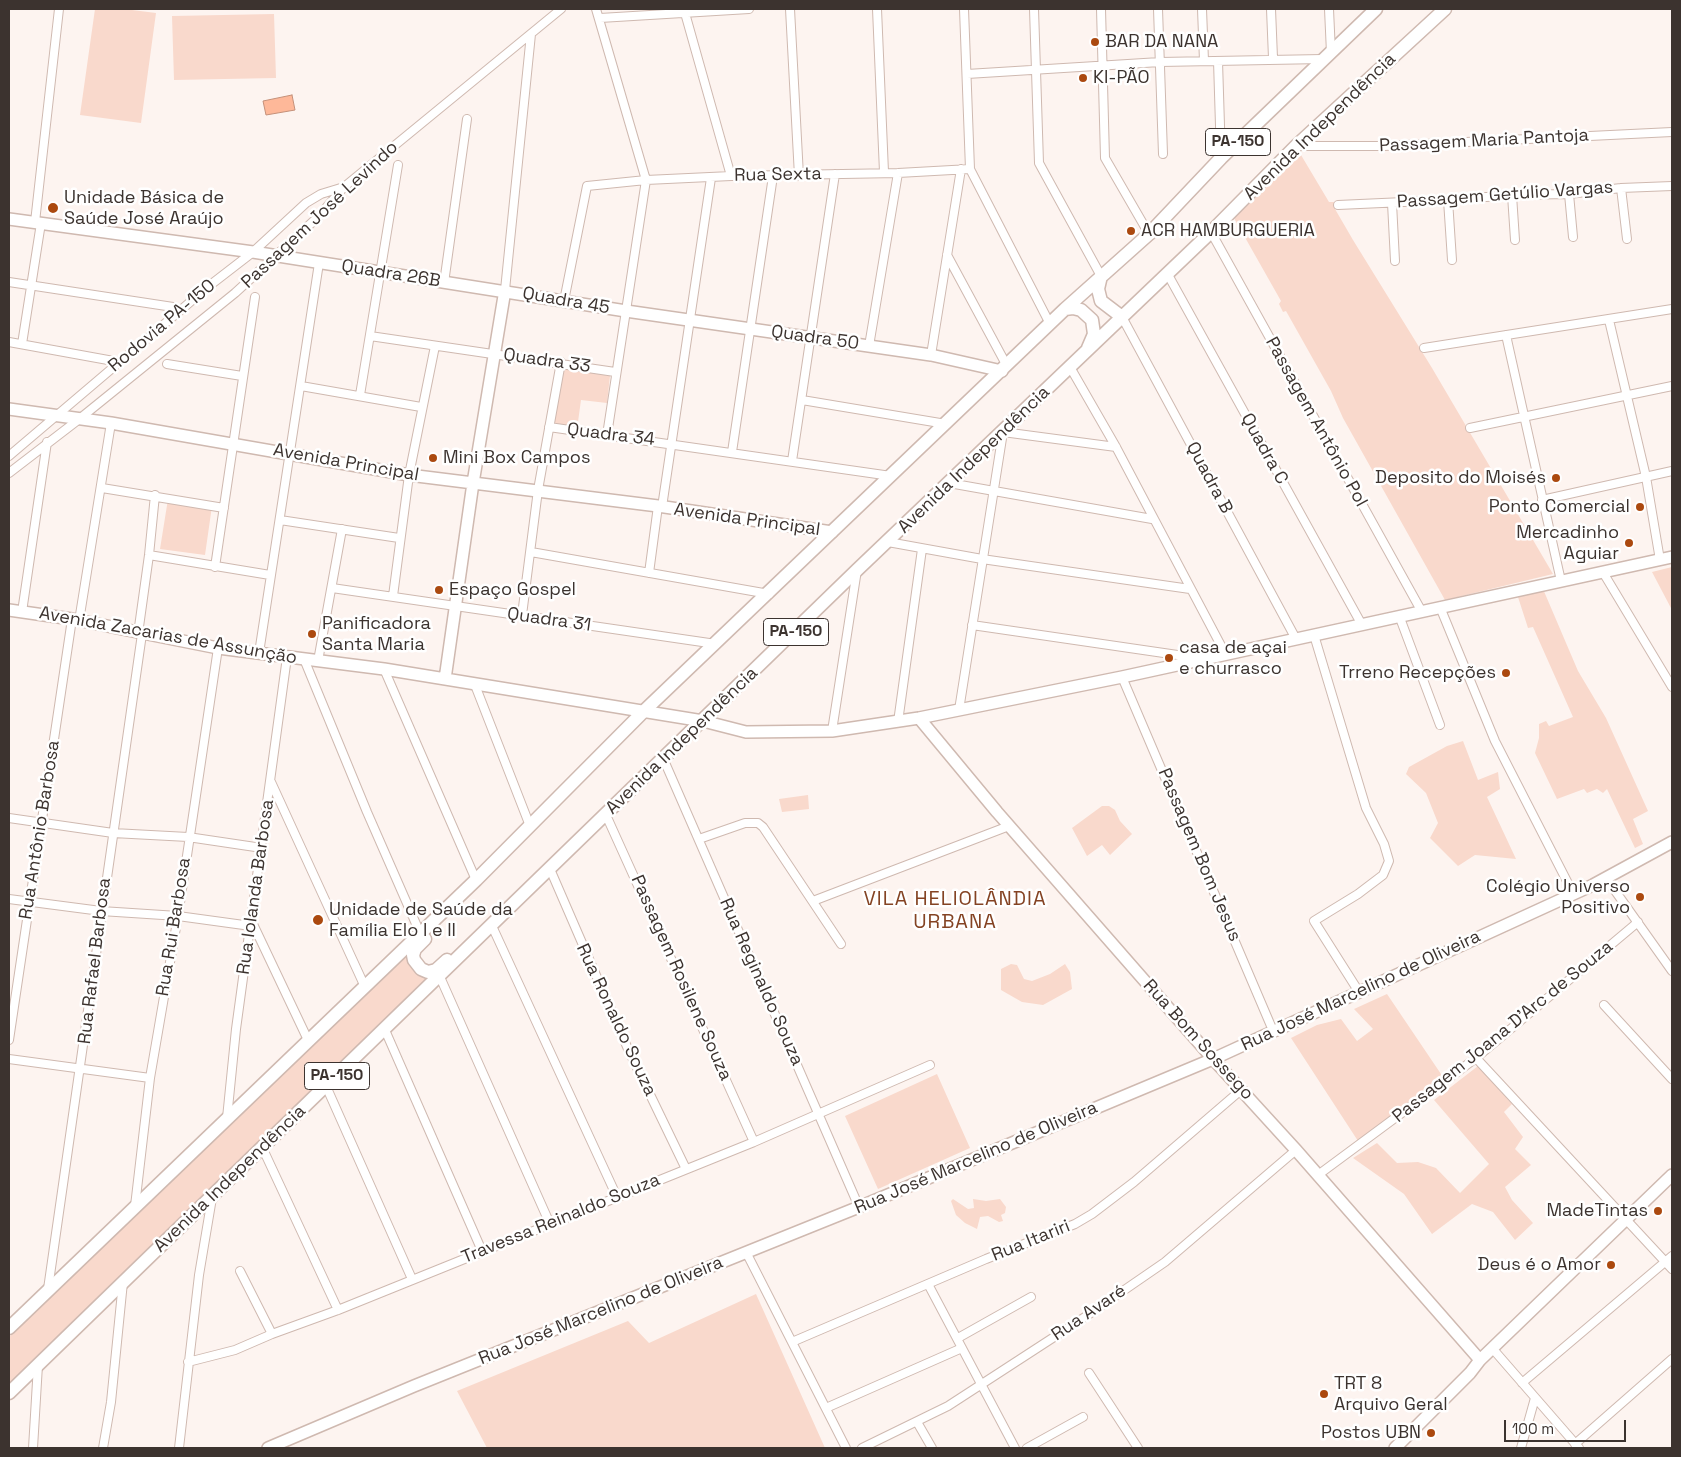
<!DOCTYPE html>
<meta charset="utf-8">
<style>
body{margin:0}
#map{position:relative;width:1681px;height:1457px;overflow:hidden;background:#fdf4f0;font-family:"Space Grotesk",sans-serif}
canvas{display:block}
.frame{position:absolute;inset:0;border:10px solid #3c332f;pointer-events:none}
.scale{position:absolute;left:1504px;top:1420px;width:122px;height:22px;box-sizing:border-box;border:2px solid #3c332f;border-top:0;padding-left:6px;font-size:15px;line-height:18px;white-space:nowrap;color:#3c332f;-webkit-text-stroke:4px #fff;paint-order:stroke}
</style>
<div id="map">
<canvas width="1681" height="1457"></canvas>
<div class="frame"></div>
<div class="scale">100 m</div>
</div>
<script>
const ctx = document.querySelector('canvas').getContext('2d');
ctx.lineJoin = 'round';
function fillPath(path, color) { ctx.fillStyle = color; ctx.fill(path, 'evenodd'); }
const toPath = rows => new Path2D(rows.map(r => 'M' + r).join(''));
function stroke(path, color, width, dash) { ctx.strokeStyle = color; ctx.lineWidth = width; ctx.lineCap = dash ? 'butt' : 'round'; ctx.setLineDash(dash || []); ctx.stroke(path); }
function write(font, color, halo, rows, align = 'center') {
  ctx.font = font + ' "Space Grotesk",sans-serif'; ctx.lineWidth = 5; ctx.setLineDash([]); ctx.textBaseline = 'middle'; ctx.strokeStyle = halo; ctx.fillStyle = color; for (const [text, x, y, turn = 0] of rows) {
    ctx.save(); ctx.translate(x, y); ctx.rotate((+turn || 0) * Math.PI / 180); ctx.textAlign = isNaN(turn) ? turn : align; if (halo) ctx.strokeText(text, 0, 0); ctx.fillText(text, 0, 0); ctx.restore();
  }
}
fillPath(toPath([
 [95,9,124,9,156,13,141,123,80,115],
 [274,14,276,78,174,80,172,16],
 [1301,155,1329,202,1336,202,1335,209,1353,240,1432,368,1553,574,1445,600,1343,418,1331,391,1286,311,1283,312,1279,304,1281,301,1234,218],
 [561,367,610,376,607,403,581,400,577,429,553,426],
 [168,499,212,506,205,555,160,549],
 [1672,567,1672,610,1652,572],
 [1543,589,1578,671,1606,718,1648,811,1633,819,1643,844,1635,848,1607,789,1603,793,1597,789,1587,793,1584,789,1557,799,1535,753,1539,738,1539,724,1546,721,1549,726,1573,717,1533,627,1528,628,1517,594],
 [1463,741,1478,780,1498,772,1500,789,1487,797,1516,859,1475,855,1458,866,1430,838,1438,823,1426,793,1406,774,1409,767,1447,746],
 [808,795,809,809,782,812,779,799],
 [1102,806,1109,806,1115,810,1120,821,1132,834,1110,855,1102,845,1087,856,1072,828],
 [407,955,421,976,430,980,9,1387,9,1337],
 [1011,964,1017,965,1024,979,1032,981,1050,974,1065,964,1070,972,1072,989,1043,1005,1022,1002,1001,990,1001,969],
 [1387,994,1443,1077,1358,1141,1291,1038,1317,1025,1341,1019,1357,1041,1373,1029,1354,1009],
 [1478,1066,1512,1104,1504,1112,1523,1137,1515,1149,1531,1165,1505,1187,1512,1200,1533,1223,1515,1240,1493,1212,1472,1204,1432,1234,1404,1194,1353,1158,1377,1143,1397,1163,1418,1162,1436,1168,1460,1193,1489,1164,1434,1100],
 [937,1074,970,1148,878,1189,845,1116],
 [953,1199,968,1209,974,1208,973,1199,986,1201,1000,1199,1006,1207,1005,1213,1001,1215,1003,1221,999,1222,988,1216,980,1217,977,1229,965,1223,956,1215,951,1201],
 [756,1294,825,1448,487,1448,457,1391,628,1321,649,1343]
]), '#f9d9cc');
const water = toPath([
 [292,95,295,110,266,115,263,101,292,95]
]);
fillPath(water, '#feb899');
stroke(water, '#c49079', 1);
const street = toPath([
 [596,9,646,180,607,435],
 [790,9,799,176],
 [877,9,884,172],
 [964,9,970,169,1050,324],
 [1034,9,1039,163,1101,276],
 [1101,9,1105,158,1149,234],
 [1158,9,1163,154],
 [1202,9,1204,61],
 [1271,9,1273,58],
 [1329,9,1331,53],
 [685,13,731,176],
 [600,18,749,9],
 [1218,61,1221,158],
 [967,74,1160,62,1323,59],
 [1296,146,1384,146,1672,132],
 [1621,188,1627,239],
 [1569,194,1573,237],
 [1512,195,1515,240],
 [1448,200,1452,260],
 [1392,203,1395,261],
 [1338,205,1448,200,1512,195,1569,194,1621,188,1672,186],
 [35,222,59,9],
 [1211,232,1422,612],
 [947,255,1007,366],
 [1167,273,1362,625],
 [9,282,173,307],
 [444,283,467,119],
 [505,290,531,34],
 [564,301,587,186,646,180,731,176,898,173,970,169],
 [1122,317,1296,639],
 [1609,320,1646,477,1660,560],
 [1506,335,1561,581],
 [370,336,615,372],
 [9,342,119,362],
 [22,344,41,223],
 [869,346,898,173],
 [1424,348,1672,309],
 [931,355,961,169],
 [167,364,242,376],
 [1070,367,1116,447,1226,655],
 [301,386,421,407],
 [360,395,398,165],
 [802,400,946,424],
 [549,427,891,476],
 [1470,428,1672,386],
 [732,452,773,176],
 [9,456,209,286,253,252,306,203,321,194,344,187],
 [792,461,835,174],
 [9,473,78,420,235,293,318,217,344,187,561,9],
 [949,483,1152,519],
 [102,488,224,508],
 [1542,500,1672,471],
 [662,507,711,178],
 [280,520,399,538],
 [888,542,982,559,1190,589],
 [531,552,769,594],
 [149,555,270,575],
 [215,567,255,297],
 [649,573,658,506],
 [1604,574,1672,687],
 [332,588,716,644],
 [393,596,409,475,435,346],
 [1440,607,1495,741,1573,893],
 [22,612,47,442],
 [522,615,538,490,561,362],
 [1400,618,1440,725],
 [79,621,111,423],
 [972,625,1198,658],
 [138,634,149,555,155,495],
 [1314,635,1366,808,1384,844,1389,861,1383,875,1358,894,1314,921,1359,992],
 [259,653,319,263],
 [304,659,367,812,420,933],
 [318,661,342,529],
 [384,669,476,880],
 [1122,677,1274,1033],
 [475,685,530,826],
 [959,710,1003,432,1116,447],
 [898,722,922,549],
 [832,731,857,570],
 [663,758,859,1207],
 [271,782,365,987],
 [606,815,754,1142],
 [9,818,113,833,188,837,262,848],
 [699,839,745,823,758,823,763,827,841,944],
 [550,869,628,1049,686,1169],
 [1606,878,1672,971],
 [9,899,101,911,178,916,251,926],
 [813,901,1009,826],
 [252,922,308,1040],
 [492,926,617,1197],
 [440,977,550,1224],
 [1604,1005,1672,1079],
 [385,1030,482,1251],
 [9,1040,72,619],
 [1476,1058,1672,1269],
 [9,1059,150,1078],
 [326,1086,412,1279],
 [227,1118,236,1029,287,657],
 [262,1147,338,1310],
 [1318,1175,1476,1058,1638,922],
 [135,1206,150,1078,178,916,218,648],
 [746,1252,846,1448],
 [240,1271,272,1334],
 [928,1284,1015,1448],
 [48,1289,142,634],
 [958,1338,1031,1297],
 [792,1342,986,1259,1075,1224,1092,1214,1134,1182,1241,1090],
 [1492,1348,1579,1448],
 [188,1362,235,1350,272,1334,338,1310,754,1142,930,1065],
 [1089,1373,1138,1448],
 [1522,1383,1672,1256],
 [826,1408,962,1348],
 [917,1422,932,1448],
 [1575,1444,1672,1359],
 [33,1448,38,1365],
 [103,1448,111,1402,123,1282],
 [179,1448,199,1275,212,1198],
 [862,1448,948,1406,1088,1315,1165,1262,1296,1150],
 [1027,1448,1083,1417],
 [1521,1448,1535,1398]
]);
const secondary = toPath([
 [9,219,253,252,626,311,931,355,1002,371],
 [9,409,111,423,409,475,658,506,832,532],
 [9,610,72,619,218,648,384,669,703,721,746,732,832,731,919,718,1122,677,1672,557],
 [445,679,473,483,505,290],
 [919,718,997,812,1213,1059,1296,1150,1480,1360],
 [268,1448,414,1386,859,1207,1213,1059,1593,885,1672,842],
 [1395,1448,1470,1373,1480,1360,1672,1175]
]);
const primary = toPath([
 [1101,276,1098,289,1101,301,1122,317],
 [1065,309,1073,308,1081,310,1092,320,1094,334,1088,348],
 [425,939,415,949,413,955,414,960,421,969,428,972,436,970,447,960],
 [9,1328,476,880,644,711,1065,309,1149,234,1221,158,1376,9],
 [9,1393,857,570,1211,232,1296,146,1445,9]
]);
stroke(street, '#cfb9b0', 10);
stroke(secondary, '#cfb9b0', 14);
stroke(primary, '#cfb9b0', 15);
stroke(street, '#fff', 8);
stroke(secondary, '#fff', 11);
stroke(primary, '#fff', 12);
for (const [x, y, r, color] of [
 [1095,42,5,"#ab490f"],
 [1083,78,5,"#ab490f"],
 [53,208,6,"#ab490f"],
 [1131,231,5,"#ab490f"],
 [433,458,5,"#ab490f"],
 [1556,478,5,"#ab490f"],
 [1640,507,5,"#ab490f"],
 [1629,543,5,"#ab490f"],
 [439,590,5,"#ab490f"],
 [312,634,5,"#ab490f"],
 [1169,658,5,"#ab490f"],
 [1506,673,5,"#ab490f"],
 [1640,897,5,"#ab490f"],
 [318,920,6,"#ab490f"],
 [1658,1211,5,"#ab490f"],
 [1611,1265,5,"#ab490f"],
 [1324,1394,5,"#ab490f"],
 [1431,1433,5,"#ab490f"]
]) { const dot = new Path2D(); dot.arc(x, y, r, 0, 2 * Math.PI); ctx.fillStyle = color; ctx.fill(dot); stroke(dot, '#fff', 2); }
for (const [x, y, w] of [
 [1238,142,65],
 [796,632,65],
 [337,1076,65]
]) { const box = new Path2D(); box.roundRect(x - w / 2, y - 13.5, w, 27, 4); ctx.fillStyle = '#fff'; ctx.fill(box); stroke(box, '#3c332f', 1); }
write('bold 16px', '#3c332f', null, [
 ["PA-150",1238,142],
 ["PA-150",796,632],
 ["PA-150",337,1076]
]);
write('18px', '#3c332f', '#fff', [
 ["BAR DA NANA",1105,42],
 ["KI-PÃO",1093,78],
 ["Unidade Básica de",64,198],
 ["Saúde José Araújo",64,219],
 ["ACR HAMBURGUERIA",1141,231],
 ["Mini Box Campos",443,458],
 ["Deposito do Moisés",1546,478,"right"],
 ["Ponto Comercial",1630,507,"right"],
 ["Mercadinho",1619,533,"right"],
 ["Aguiar",1619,554,"right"],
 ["Espaço Gospel",449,590],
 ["Panificadora",322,624],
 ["Santa Maria",322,645],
 ["casa de açai",1179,648],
 ["e churrasco",1179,669],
 ["Trreno Recepções",1496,673,"right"],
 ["Colégio Universo",1630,887,"right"],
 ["Positivo",1630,908,"right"],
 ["Unidade de Saúde da",329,910],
 ["Família Elo I e II",329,931],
 ["MadeTintas",1648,1211,"right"],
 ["Deus é o Amor",1601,1265,"right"],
 ["TRT 8",1334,1384],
 ["Arquivo Geral",1334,1405],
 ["Postos UBN",1421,1433,"right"]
], 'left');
write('18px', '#3c332f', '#fff', [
 ["Avenida Independência",1320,127,-44],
 ["Passagem Maria Pantoja",1484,141,-3],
 ["Rua Sexta",778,175,-1],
 ["Passagem Getúlio Vargas",1505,195,-4],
 ["Passagem José Levindo",320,215,-43],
 ["Quadra 26B",391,274,9],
 ["Quadra 45",566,301,10],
 ["Rodovia PA-150",162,326,-40],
 ["Quadra 50",815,338,8],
 ["Quadra 33",547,361,8],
 ["Passagem Antônio Pol",1316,422,61],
 ["Quadra 34",611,435,7],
 ["Quadra C",1264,449,61],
 ["Avenida Independência",974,460,-44],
 ["Avenida Principal",346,463,10],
 ["Quadra B",1209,478,62],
 ["Avenida Principal",747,520,8],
 ["Quadra 31",549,620,8],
 ["Avenida Zacarias de Assunção",168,636,10],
 ["Avenida Independência",682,741,-44],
 ["Rua Antônio Barbosa",40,830,-81],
 ["Passagem Bom Jesus",1199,855,67],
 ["Rua Iolanda Barbosa",256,887,-82],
 ["Rua Rui Barbosa",174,927,-81],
 ["Rua Rafael Barbosa",95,961,-83],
 ["Passagem Rosilene Souza",681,978,66],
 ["Rua Reginaldo Souza",761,982,66],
 ["Rua José Marcelino de Oliveira",1361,991,-25],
 ["Rua Ronaldo Souza",616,1020,65],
 ["Passagem Joana D'Arc de Souza",1503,1032,-39],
 ["Rua Bom Sossego",1198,1040,48],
 ["Rua José Marcelino de Oliveira",976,1158,-23],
 ["Avenida Independência",230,1179,-44],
 ["Travessa Reinaldo Souza",561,1219,-22],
 ["Rua Itariri",1031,1241,-22],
 ["Rua José Marcelino de Oliveira",601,1311,-22],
 ["Rua Avaré",1089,1313,-34]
]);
ctx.letterSpacing = '1px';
write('20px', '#844323', '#fff', [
 ["VILA HELIOLÂNDIA",955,900],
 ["URBANA",955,923]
]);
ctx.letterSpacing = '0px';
</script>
